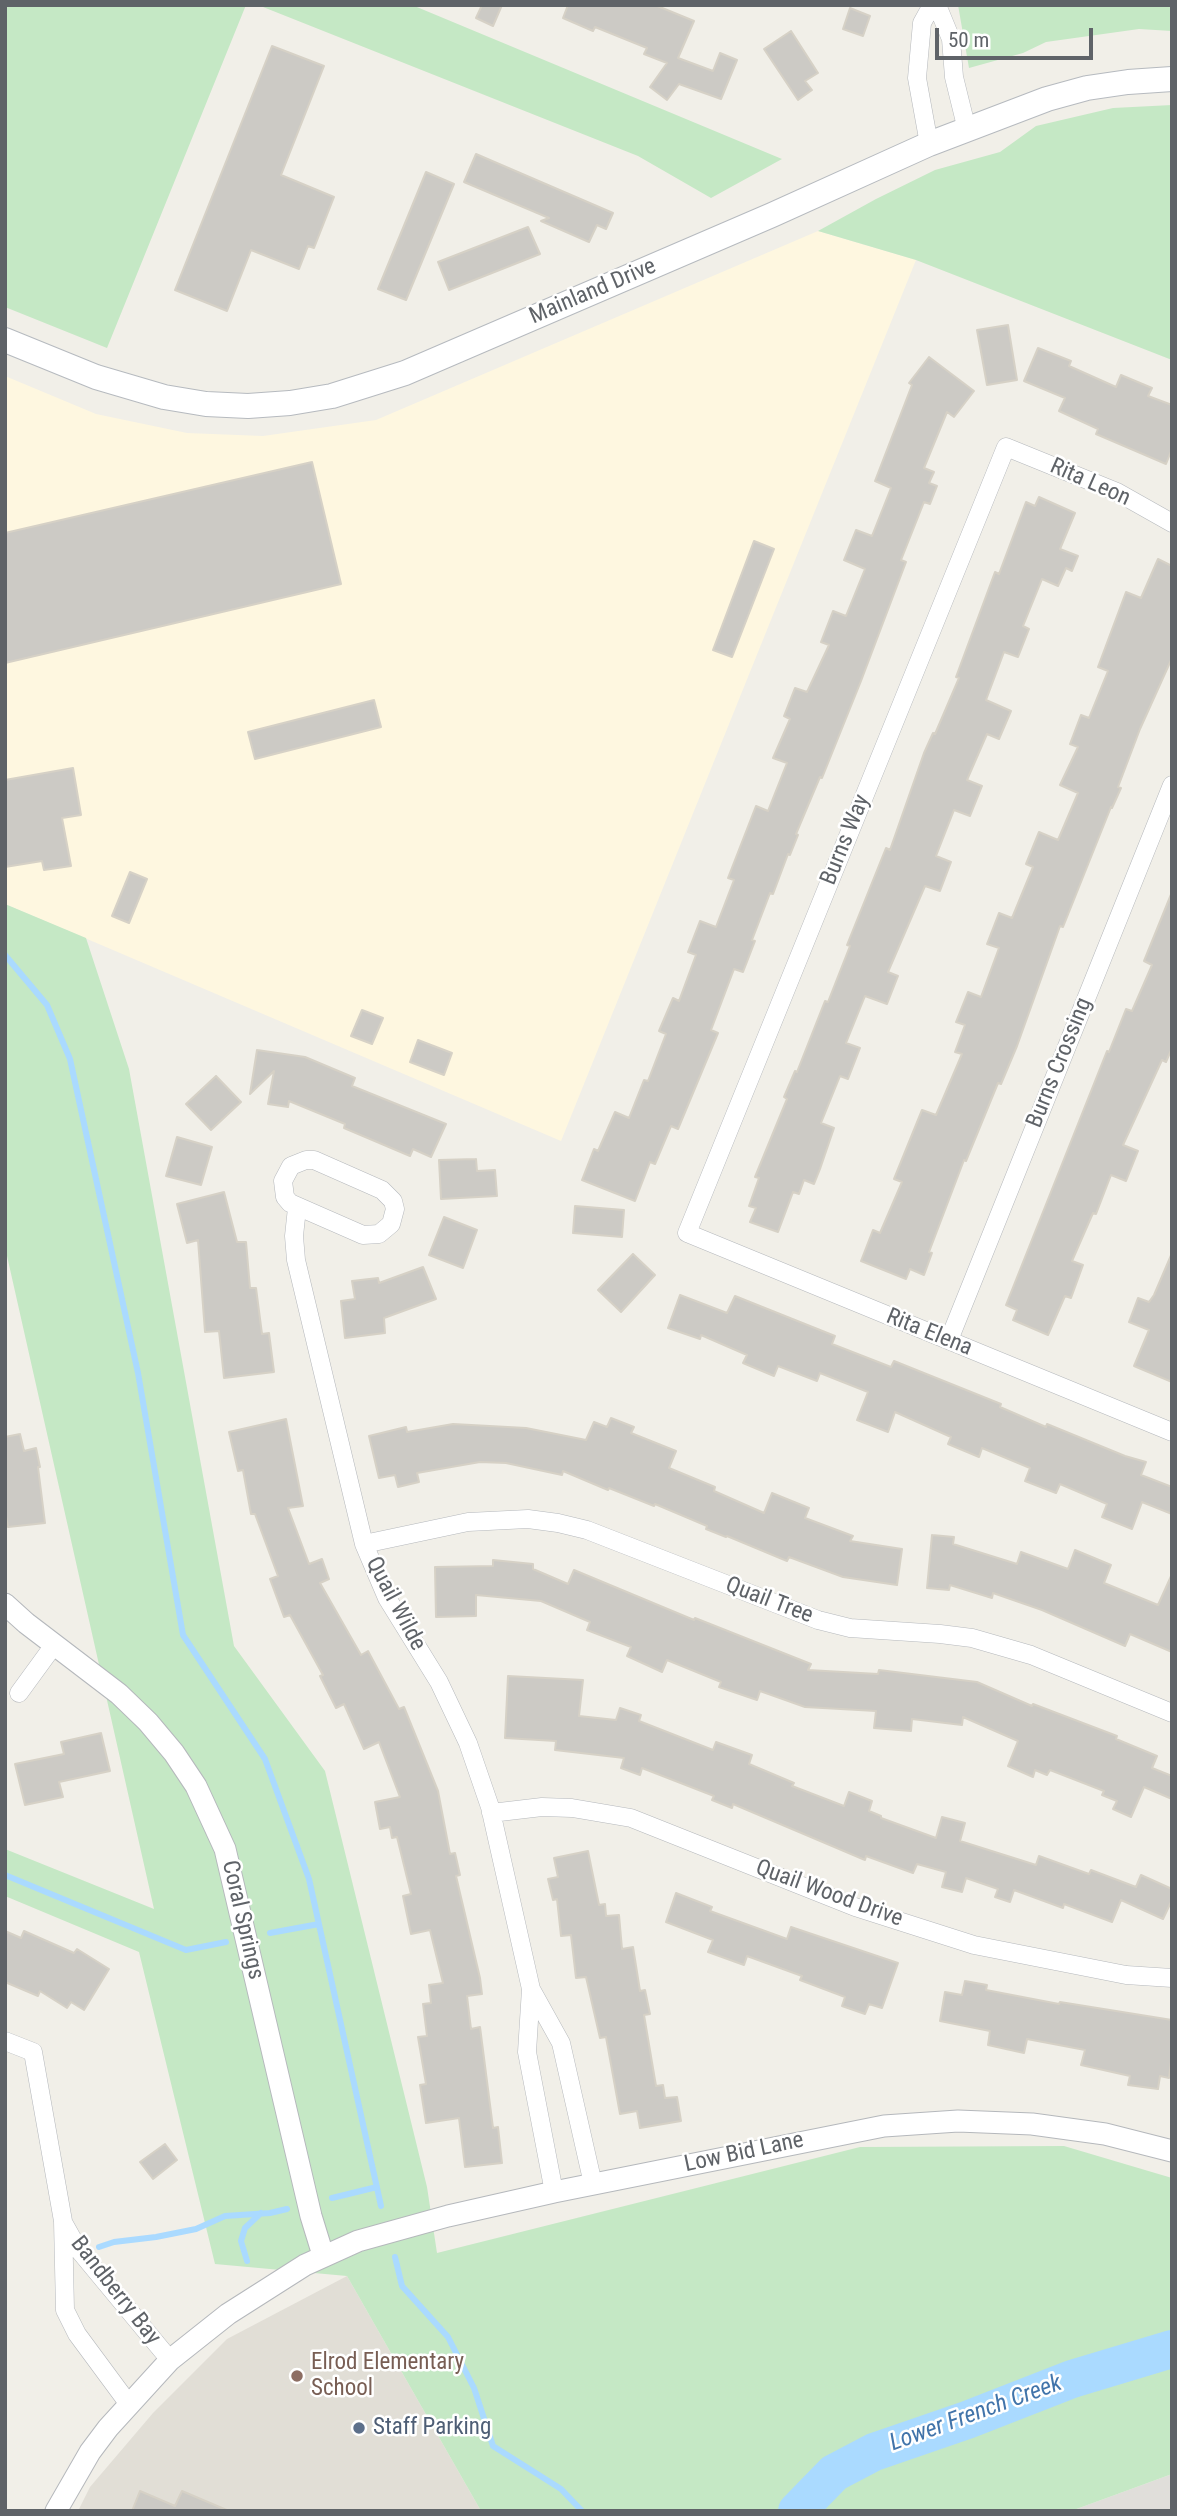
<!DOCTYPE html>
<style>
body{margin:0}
#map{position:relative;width:1177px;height:2516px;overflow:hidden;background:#f1efe8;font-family:"Roboto Condensed",sans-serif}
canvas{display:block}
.frame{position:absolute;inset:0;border:7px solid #5f6368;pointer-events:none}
.scale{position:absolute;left:935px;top:28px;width:158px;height:32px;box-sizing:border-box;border:4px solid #5f6368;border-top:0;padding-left:9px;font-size:21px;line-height:24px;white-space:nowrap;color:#5f6368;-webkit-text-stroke:5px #fff;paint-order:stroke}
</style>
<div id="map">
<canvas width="1177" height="2516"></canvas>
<div class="frame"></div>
<div class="scale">50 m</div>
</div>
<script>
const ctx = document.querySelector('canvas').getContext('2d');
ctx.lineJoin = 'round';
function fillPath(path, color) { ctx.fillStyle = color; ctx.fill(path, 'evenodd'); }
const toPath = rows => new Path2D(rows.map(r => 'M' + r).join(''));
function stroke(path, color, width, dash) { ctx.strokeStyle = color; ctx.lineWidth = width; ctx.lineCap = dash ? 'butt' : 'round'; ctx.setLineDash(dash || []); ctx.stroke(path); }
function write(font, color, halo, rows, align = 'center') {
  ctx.font = font + ' "Roboto Condensed",sans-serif'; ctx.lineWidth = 5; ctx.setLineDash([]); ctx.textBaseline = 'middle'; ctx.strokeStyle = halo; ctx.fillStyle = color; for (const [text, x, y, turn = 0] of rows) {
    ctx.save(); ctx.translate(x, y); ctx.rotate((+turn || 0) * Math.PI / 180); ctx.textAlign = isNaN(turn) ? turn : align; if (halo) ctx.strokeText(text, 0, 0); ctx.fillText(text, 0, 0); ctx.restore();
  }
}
fillPath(toPath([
 [818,231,916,260,561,1141,5,904,5,376,96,414,187,433,263,436,376,420]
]), '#fef7e0');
fillPath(toPath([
 [1172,2474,1172,2511,1071,2511]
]), '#e0deda');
fillPath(toPath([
 [347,2276,481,2511,78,2511,90,2487,153,2413,227,2339]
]), '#e1ded6');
fillPath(toPath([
 [5,5,246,5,107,348,5,307],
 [258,5,412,5,782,159,711,198,638,156],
 [958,5,1172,5,1172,31,1139,29,1046,42,1023,53,969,68],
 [1172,105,1172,360,916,260,818,231,876,199,935,170,1000,152,1036,126,1113,108],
 [5,904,86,938,129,1069,234,1646,325,1771,427,2187,437,2253,860,2147,1064,2146,1172,2178,1172,2474,1071,2511,481,2511,347,2276,215,2264,139,1952,5,1896,5,1849,154,1909,5,1247]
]), '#c5e8c5');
stroke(toPath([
 [5,955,47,1005,70,1059,138,1373,183,1635,265,1759,309,1879,381,2206],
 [5,1875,186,1950,226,1942],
 [270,1933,319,1924],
 [332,2198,377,2187],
 [99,2247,114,2242,156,2237,196,2229,225,2216,270,2213,287,2209],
 [395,2257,402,2286,448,2337,474,2388,493,2446,561,2489,582,2511],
 [247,2261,241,2241,245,2228,261,2213]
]), '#aadaff', 6);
stroke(toPath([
 [797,2511,834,2473,874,2452,967,2420,1072,2379,1172,2349]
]), '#aadaff', 38);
const building = toPath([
 [482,5,502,5,493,26,476,18,482,5],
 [568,5,655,5,694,21,678,58,713,71,720,53,737,60,721,99,679,84,667,100,650,87,667,63,644,54,647,48,595,27,593,31,563,18,568,5],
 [850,8,870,16,863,36,843,29,850,8],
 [791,31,818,73,805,81,812,90,798,100,764,49,791,31],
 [272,46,324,66,281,175,334,197,314,248,308,246,299,269,251,250,227,311,175,290,272,46],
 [476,154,613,213,606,229,597,225,589,242,541,221,549,218,464,182,476,154],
 [426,172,454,184,406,300,378,289,426,172],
 [528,227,540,254,449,290,438,262,528,227],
 [1008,325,1017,380,987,385,977,330,1008,325],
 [1038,348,1071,361,1069,366,1116,387,1121,375,1152,388,1148,396,1172,405,1172,449,1166,464,1096,434,1098,429,1059,411,1065,398,1024,381,1038,348],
 [929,357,974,391,954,417,947,412,924,468,934,472,929,483,937,486,930,504,924,502,901,560,906,562,861,681,822,778,820,777,796,834,798,835,790,855,788,854,773,894,770,893,752,940,755,941,743,972,734,969,711,1030,718,1033,678,1129,671,1126,655,1164,650,1162,635,1201,582,1180,594,1149,598,1151,615,1112,629,1118,644,1080,648,1081,666,1034,659,1031,673,998,679,1001,696,955,688,952,700,921,716,927,734,880,728,878,756,806,768,811,787,763,773,758,790,719,784,716,795,688,807,692,829,645,821,642,833,611,846,616,865,569,844,560,856,530,872,536,891,488,875,481,912,385,909,383,929,357],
 [312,462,341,584,5,663,5,533,312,462],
 [1039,497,1075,513,1060,549,1078,556,1072,571,1066,568,1058,586,1042,579,1023,626,1029,629,1018,657,1004,652,986,700,1011,711,999,739,987,734,967,780,982,786,970,816,954,810,936,856,951,862,940,891,925,886,888,972,898,976,887,1004,865,996,846,1043,860,1048,848,1079,840,1076,821,1123,834,1128,820,1169,814,1184,804,1180,799,1194,793,1192,778,1232,750,1222,756,1208,749,1206,759,1178,755,1177,787,1099,784,1097,795,1071,797,1072,825,1001,828,1002,850,946,847,945,886,848,890,850,924,753,933,733,935,734,959,678,956,677,995,572,999,574,1026,502,1035,506,1039,497],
 [754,541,774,549,732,657,713,650,754,541],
 [1158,559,1172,566,1172,658,1140,729,1118,787,1121,788,1112,808,1111,807,1063,927,1060,926,1017,1046,1001,1084,998,1083,966,1161,964,1160,929,1252,932,1253,924,1275,910,1269,906,1279,861,1261,873,1230,880,1233,902,1182,894,1179,922,1110,936,1115,962,1054,955,1052,965,1025,956,1022,968,992,981,997,999,948,987,944,999,913,1012,918,1033,867,1026,864,1039,832,1058,840,1078,793,1060,785,1078,747,1070,744,1081,715,1089,718,1108,671,1098,667,1126,592,1141,598,1158,559],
 [374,700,381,727,255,759,248,732,374,700],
 [73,768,81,815,62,818,71,866,44,870,42,861,5,867,5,780,73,768],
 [130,872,147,879,129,923,112,916,130,872],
 [1172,892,1172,1048,1166,1062,1162,1060,1123,1145,1138,1151,1126,1181,1111,1175,1096,1214,1093,1213,1072,1261,1083,1265,1071,1298,1065,1296,1048,1335,1013,1320,1017,1310,1006,1305,1107,1051,1109,1052,1126,1009,1132,1011,1152,965,1144,961,1172,892],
 [362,1010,383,1018,372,1044,351,1036,362,1010],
 [418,1040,452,1053,444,1075,410,1062,418,1040],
 [257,1050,305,1057,355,1078,352,1086,446,1124,431,1157,413,1149,410,1156,344,1128,345,1124,289,1101,288,1107,268,1104,274,1071,250,1094,257,1050],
 [216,1076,241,1102,211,1130,186,1104,216,1076],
 [177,1137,212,1147,201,1185,166,1176,177,1137],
 [476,1159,477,1171,495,1170,497,1196,441,1199,439,1160,476,1159],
 [224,1192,237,1242,246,1242,250,1288,256,1288,262,1334,269,1333,274,1372,224,1378,219,1331,205,1332,198,1240,187,1243,177,1204,224,1192],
 [575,1206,624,1210,622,1237,573,1233,575,1206],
 [444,1217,477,1230,463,1268,429,1255,444,1217],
 [1172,1253,1172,1382,1134,1366,1149,1330,1129,1322,1138,1298,1149,1302,1154,1295,1172,1253],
 [633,1254,655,1275,621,1312,598,1290,633,1254],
 [423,1267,436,1299,384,1318,385,1333,345,1338,341,1301,355,1299,352,1281,378,1278,379,1283,423,1267],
 [680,1295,727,1313,735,1296,835,1336,832,1344,891,1367,894,1361,1001,1404,1000,1407,1046,1427,1047,1424,1125,1456,1146,1462,1141,1475,1172,1487,1172,1514,1142,1502,1132,1529,1102,1517,1107,1504,1060,1484,1056,1493,1025,1481,1030,1468,982,1448,979,1457,948,1444,951,1437,895,1412,888,1432,857,1420,868,1392,820,1373,817,1381,778,1366,774,1376,743,1363,747,1355,701,1335,700,1339,668,1328,680,1295],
 [611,1418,634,1427,631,1433,676,1451,669,1468,715,1487,714,1491,764,1513,772,1493,809,1508,805,1518,853,1536,850,1541,902,1549,897,1585,843,1577,789,1557,787,1561,727,1536,726,1537,706,1529,707,1526,655,1504,654,1506,609,1488,608,1490,563,1471,562,1475,506,1463,480,1462,417,1473,419,1482,398,1487,395,1475,379,1478,369,1436,406,1427,407,1432,453,1424,526,1428,586,1440,594,1422,607,1427,611,1418],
 [286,1419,303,1506,288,1508,309,1564,322,1559,329,1579,320,1583,361,1655,368,1651,399,1709,404,1707,438,1791,450,1854,455,1853,460,1875,456,1876,480,1978,482,1994,467,1996,471,2029,480,2027,493,2128,498,2127,502,2163,465,2167,459,2118,426,2123,420,2085,426,2084,418,2037,427,2036,423,2004,431,2003,429,1985,443,1983,430,1930,411,1934,403,1896,411,1894,397,1837,392,1838,390,1827,380,1829,375,1802,400,1797,379,1742,364,1749,344,1704,336,1708,320,1676,323,1675,290,1615,284,1617,270,1579,278,1576,255,1514,251,1514,243,1470,238,1471,229,1432,286,1419],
 [20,1434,24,1451,36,1448,40,1467,38,1467,45,1523,8,1527,5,1510,5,1437,20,1434],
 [932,1535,954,1537,953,1544,1017,1564,1021,1552,1068,1569,1075,1550,1111,1565,1104,1583,1158,1605,1172,1574,1172,1652,1130,1634,1125,1646,1042,1610,993,1593,992,1598,950,1585,949,1590,927,1588,932,1535],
 [493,1560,533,1564,533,1569,568,1584,574,1570,694,1620,695,1618,811,1664,808,1670,878,1674,879,1670,977,1682,1032,1706,1033,1704,1117,1736,1116,1739,1157,1756,1152,1768,1172,1776,1172,1799,1144,1787,1131,1817,1113,1809,1117,1801,1102,1795,1104,1791,1050,1770,1047,1775,1035,1770,1033,1777,1008,1766,1018,1741,963,1717,962,1725,912,1719,911,1731,874,1728,876,1711,805,1707,760,1691,757,1700,719,1687,721,1682,667,1660,662,1672,627,1656,631,1647,587,1630,590,1622,541,1601,476,1595,476,1616,436,1617,435,1567,493,1566,493,1560],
 [508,1676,583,1680,579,1716,616,1720,620,1708,641,1715,639,1721,713,1750,716,1742,752,1755,749,1764,794,1783,792,1786,844,1806,849,1792,872,1801,869,1811,881,1816,881,1818,936,1838,942,1817,965,1823,960,1841,1036,1865,1039,1856,1089,1874,1091,1870,1136,1887,1141,1875,1172,1889,1172,1900,1163,1919,1121,1900,1112,1922,1064,1904,1063,1908,1014,1890,1010,1902,995,1897,998,1889,966,1878,962,1892,942,1887,946,1872,917,1864,913,1873,866,1856,865,1860,733,1804,732,1808,712,1800,714,1796,642,1768,640,1775,621,1768,624,1758,555,1750,556,1741,505,1738,508,1676],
 [101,1733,110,1771,59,1782,63,1797,25,1805,15,1764,64,1754,61,1742,101,1733],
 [588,1851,599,1905,605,1904,606,1916,619,1915,622,1949,633,1947,640,1991,645,1990,650,2014,644,2015,656,2086,663,2085,665,2098,677,2097,681,2121,640,2128,637,2111,620,2114,606,2037,600,2038,586,1977,576,1978,571,1935,561,1936,557,1899,553,1900,548,1879,558,1877,554,1858,588,1851],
 [676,1893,712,1907,710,1911,787,1939,791,1927,898,1963,882,2008,869,2004,865,2014,842,2006,845,1997,800,1980,802,1976,747,1956,744,1965,708,1952,713,1940,666,1922,676,1893],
 [5,1931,21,1938,24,1931,74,1953,77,1949,109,1969,84,2010,71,2002,67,2008,40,1991,38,1996,5,1982,5,1931],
 [965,1981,987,1985,986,1990,1059,2004,1060,2002,1172,2020,1172,2053,1169,2078,1160,2076,1158,2089,1128,2085,1130,2076,1081,2065,1085,2050,1027,2039,1024,2053,988,2045,990,2031,940,2021,945,1992,962,1995,965,1981],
 [165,2144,177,2160,153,2179,140,2162,165,2144],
 [140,2491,175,2506,182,2491,229,2511,132,2511,140,2491]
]);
fillPath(building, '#cccac5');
stroke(building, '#d6d1c6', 2);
const minor = toPath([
 [937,5,951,39,954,77,967,130],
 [929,144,917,78,922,23,932,5],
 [1172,523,1117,492,1006,447,687,1233,1172,1432],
 [306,1160,314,1160,382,1190,393,1201,395,1209,391,1224,379,1234,363,1235,290,1203,285,1197,283,1181,291,1166,306,1160],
 [297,1208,294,1236,296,1260,364,1544,387,1598,439,1682,468,1743,490,1807,531,1989,527,2052,554,2192],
 [949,1340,1172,785],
 [364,1544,468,1522,528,1519,558,1523,587,1530,818,1620,850,1628,940,1634,972,1638,1031,1655,1172,1713],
 [19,1693,54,1645],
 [491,1813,542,1807,572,1808,631,1818,855,1907,974,1945,1126,1975,1172,1978],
 [531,1989,561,2043,593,2184],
 [5,2041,33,2052,63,2221,65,2310,77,2334,128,2403],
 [64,2224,78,2249,170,2360]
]);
const tertiary = toPath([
 [5,1604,26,1623,119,1694,148,1722,174,1753,196,1786,225,1849,311,2216,323,2255],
 [56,2511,90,2452,108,2428,170,2360,228,2314,305,2265,358,2241,448,2216,554,2192,884,2126,958,2121,1032,2124,1105,2134,1172,2151]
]);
const secondary = toPath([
 [5,340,96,377,164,397,206,404,248,406,290,403,332,396,405,373,772,215,929,144,1047,99,1087,88,1128,82,1172,79]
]);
stroke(minor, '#b5b8bc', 19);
stroke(tertiary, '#b5b8bc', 23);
stroke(secondary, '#b6babf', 26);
stroke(minor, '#fff', 18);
stroke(tertiary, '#fff', 21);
stroke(secondary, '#fff', 24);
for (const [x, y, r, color] of [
 [297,2376,7,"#8d6e63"],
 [359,2428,7,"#5c6f8a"]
]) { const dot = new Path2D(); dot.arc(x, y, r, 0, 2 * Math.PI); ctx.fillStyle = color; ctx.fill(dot); stroke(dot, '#fff', 2.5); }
write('23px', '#5f6368', '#fff', [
 ["Mainland Drive",593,292,-23],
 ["Rita Leon",1090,483,24],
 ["Burns Way",846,840,-68],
 ["Burns Crossing",1060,1063,-68],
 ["Rita Elena",929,1333,22],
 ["Quail Tree",769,1601,21],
 ["Quail Wilde",395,1604,62],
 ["Quail Wood Drive",829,1894,20],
 ["Coral Springs",242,1920,77],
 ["Low Bid Lane",744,2153,-12],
 ["Bandberry Bay",115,2291,52]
]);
write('23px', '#785e54', '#fff', [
 ["Elrod Elementary",311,2363],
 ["School",311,2389]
], 'left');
write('23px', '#4e5e75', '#fff', [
 ["Staff Parking",373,2428]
], 'left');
write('italic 24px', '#4174aa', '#fff', [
 ["Lower French Creek",976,2414,-20]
]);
</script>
